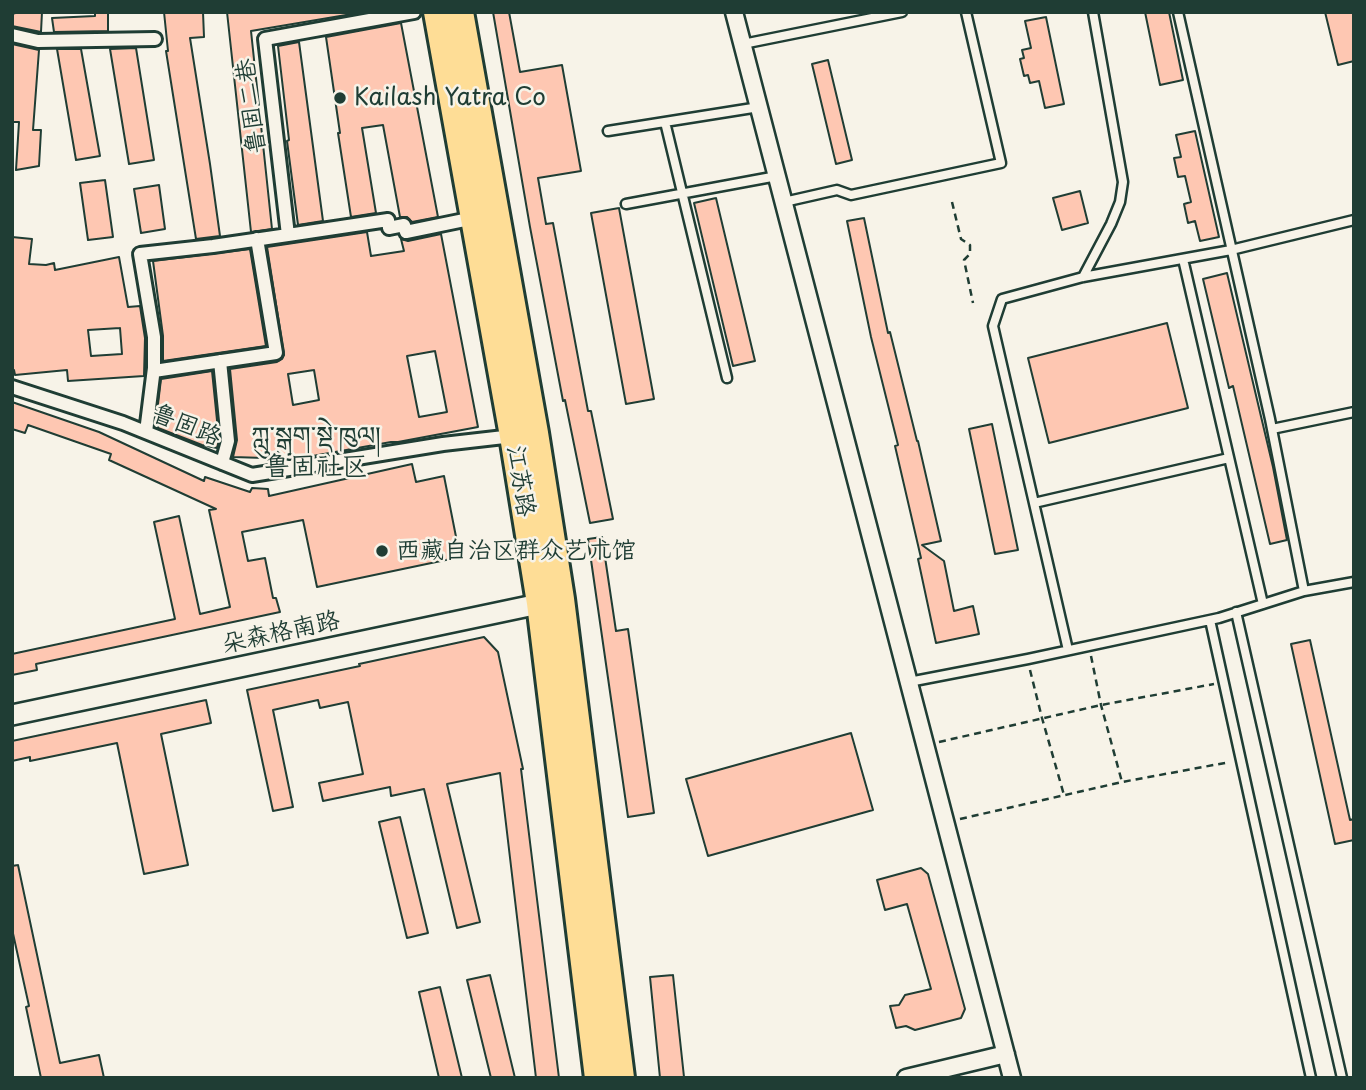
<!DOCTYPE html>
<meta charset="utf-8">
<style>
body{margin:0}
#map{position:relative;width:1366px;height:1090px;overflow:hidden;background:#f7f3e8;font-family:"Playpen Sans",sans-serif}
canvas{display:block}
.frame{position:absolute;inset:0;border:14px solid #1f3d34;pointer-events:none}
</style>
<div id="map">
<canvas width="1366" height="1090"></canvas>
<div class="frame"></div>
</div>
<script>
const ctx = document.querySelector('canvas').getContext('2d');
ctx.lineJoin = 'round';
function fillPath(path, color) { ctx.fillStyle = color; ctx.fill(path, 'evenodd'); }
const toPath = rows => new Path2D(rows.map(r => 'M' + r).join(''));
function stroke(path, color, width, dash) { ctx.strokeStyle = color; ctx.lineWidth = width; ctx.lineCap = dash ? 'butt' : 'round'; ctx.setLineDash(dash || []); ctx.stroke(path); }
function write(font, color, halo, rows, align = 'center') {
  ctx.font = font + ' "Playpen Sans","LXGW WenKai TC","Noto Serif Tibetan",sans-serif'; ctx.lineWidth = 5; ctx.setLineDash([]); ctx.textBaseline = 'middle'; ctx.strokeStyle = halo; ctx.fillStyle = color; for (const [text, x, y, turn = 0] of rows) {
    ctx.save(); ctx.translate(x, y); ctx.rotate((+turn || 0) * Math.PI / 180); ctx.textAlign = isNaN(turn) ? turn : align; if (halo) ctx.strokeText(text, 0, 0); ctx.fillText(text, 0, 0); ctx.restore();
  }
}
const building = toPath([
 [19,12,42,12,41,32,12,26,12,14,19,12],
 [95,12,108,12,108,31,54,32,52,18,95,16,95,12],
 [164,12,203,12,204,37,190,38,210,164,220,236,196,239,166,51,168,51,164,12],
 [227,12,364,12,251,31,272,229,251,232,227,12],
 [493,12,509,12,520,72,562,65,581,171,538,178,546,224,553,223,588,411,591,411,613,519,590,523,565,400,563,401,530,227,493,12],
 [1145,12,1169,12,1183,80,1160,85,1145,12],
 [1325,12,1354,12,1354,61,1338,65,1325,12],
 [1046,17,1064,104,1045,108,1039,81,1030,83,1028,75,1024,76,1020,59,1024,58,1022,50,1031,48,1025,21,1046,17],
 [401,23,438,217,412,222,407,217,400,217,383,125,362,128,376,213,351,217,338,133,340,133,326,37,401,23],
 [299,42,323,221,298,225,287,141,289,140,278,46,299,42],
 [12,44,39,50,33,130,41,130,39,166,16,170,19,122,12,122,12,44],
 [136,48,154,160,129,164,110,49,136,48],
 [57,49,81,49,100,156,76,160,57,49],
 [828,60,852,160,836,164,812,64,828,60],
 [1195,131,1219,237,1200,241,1195,221,1188,223,1184,204,1191,202,1185,176,1178,177,1174,158,1181,157,1176,135,1195,131],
 [105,180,113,237,88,240,80,183,105,180],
 [159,185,165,229,141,233,134,189,159,185],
 [1080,191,1088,223,1062,230,1053,198,1080,191],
 [716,198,755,361,733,366,694,203,716,198],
 [619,208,654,399,626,404,591,213,619,208],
 [864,218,888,333,890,332,917,441,918,441,941,541,922,545,944,561,954,611,973,606,979,634,936,643,918,559,921,558,895,446,898,445,871,337,847,221,864,218],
 [367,232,371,256,404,251,401,239,408,241,441,234,478,427,398,442,391,442,296,459,233,457,237,440,230,369,277,362,282,359,284,355,267,247,367,232],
 [435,351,447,412,419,417,407,356,435,351],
 [314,370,319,400,293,405,288,374,314,370],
 [12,237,32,239,29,264,46,265,54,263,55,270,119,257,128,307,140,306,145,338,144,376,68,381,67,370,15,375,14,370,12,370,12,237],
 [120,328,122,354,91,356,88,330,120,328],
 [250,249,266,346,163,361,163,336,153,261,250,249],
 [1227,273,1273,467,1287,540,1270,544,1233,386,1229,388,1203,279,1227,273],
 [1167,323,1188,408,1049,443,1028,358,1167,323],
 [212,371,219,440,217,448,202,445,158,428,158,404,161,379,212,371],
 [12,402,99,432,204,481,205,477,250,492,252,488,268,489,269,496,412,464,416,482,444,476,460,557,317,587,303,520,242,532,248,561,265,558,273,598,276,598,280,612,36,664,37,670,12,675,12,654,175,619,154,522,179,516,200,614,230,607,209,510,216,509,109,460,111,454,28,425,25,433,12,429,12,402],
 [992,424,1018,550,995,554,969,429,992,424],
 [602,537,616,631,628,629,654,813,628,817,588,539,602,537],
 [484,637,498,652,523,769,521,769,559,1078,536,1078,500,773,447,784,480,922,457,928,424,789,391,796,390,787,323,801,319,783,363,774,348,702,320,708,318,700,273,710,293,807,273,811,247,690,360,666,359,664,484,637],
 [1310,640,1350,820,1354,819,1354,840,1335,844,1291,644,1310,640],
 [206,700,211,723,161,734,188,865,144,874,117,743,30,761,30,757,12,761,12,741,206,700],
 [851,733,873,810,708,856,686,779,851,733],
 [400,817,428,933,407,938,379,822,400,817],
 [18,865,60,1063,99,1055,104,1078,41,1078,26,1007,29,1006,12,929,12,866,18,865],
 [921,868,928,874,965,1009,961,1018,915,1030,906,1026,896,1028,890,1006,899,1005,905,995,931,989,907,904,885,910,877,880,921,868],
 [490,975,515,1078,491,1078,467,980,490,975],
 [673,975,684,1077,660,1078,650,977,673,975],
 [440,987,462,1078,439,1078,419,992,440,987]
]);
fillPath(building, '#fec7b2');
stroke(building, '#1f3d34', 2);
const service = toPath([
 [1178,12,1270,419,1304,591],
 [743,44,902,12],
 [665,122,727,378],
 [608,131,759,107],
 [784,202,837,190,851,195,1001,163,966,12],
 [626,204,777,176],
 [1183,259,1263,604],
 [1083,277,1111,224,1120,202,1123,182,1093,12],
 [1272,429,1354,412],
 [1034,503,1229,458],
 [1236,612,1342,1078],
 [1210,620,1311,1078],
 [1068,650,993,326,1002,299,1083,277,1231,250,1354,220],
 [909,682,1028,659,1219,618,1304,591,1354,582]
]);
const pedestrian = toPath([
 [12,35,38,41,155,39],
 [288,235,388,220,389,228,404,225,406,232,474,218],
 [220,361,228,441,222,463],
 [154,371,276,353,257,239],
 [12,387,123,423,252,475,443,444,513,436],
 [146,432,154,368,154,337,140,254,213,246,288,235,265,39,414,12]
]);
const minor = toPath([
 [734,12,1012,1078],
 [906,1078,1006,1054]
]);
const tertiary = toPath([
 [12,715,553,601]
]);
const trunk = toPath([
 [437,12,513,436,540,603,598,1078],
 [460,12,535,433,561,599,621,1078]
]);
stroke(service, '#1f3d34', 13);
stroke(pedestrian, '#1f3d34', 18);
stroke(minor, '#1f3d34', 21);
stroke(tertiary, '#1f3d34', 24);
stroke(trunk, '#1f3d34', 32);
stroke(toPath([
 [952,202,961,239,970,245,970,254,964,260,973,303],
 [1091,656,1101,705,1122,782],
 [1030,670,1042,718,1064,795],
 [939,742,1101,705,1214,684],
 [960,819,1122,782,1230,762]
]), '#1f3d34', 2.5, [7, 5]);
stroke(service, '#f7f3e8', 8);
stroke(pedestrian, '#f7f3e8', 12);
stroke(minor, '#f7f3e8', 16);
stroke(tertiary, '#f7f3e8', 19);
stroke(trunk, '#fedd96', 26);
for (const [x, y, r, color] of [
 [340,98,7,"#1f3d34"],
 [382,551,7,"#1f3d34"]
]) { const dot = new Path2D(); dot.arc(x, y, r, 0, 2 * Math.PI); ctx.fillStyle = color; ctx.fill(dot); stroke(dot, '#f7f3e8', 2.5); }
write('24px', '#1f3d34', '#f7f3e8', [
 ["Kailash Yatra Co",354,98],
 ["西藏自治区群众艺术馆",396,551]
], 'left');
write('24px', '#1f3d34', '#f7f3e8', [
 ["鲁固二巷",252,106,-97],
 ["鲁固路",186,426,22],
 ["江苏路",520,481,81],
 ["朵森格南路",281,633,-12]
]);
write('26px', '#1f3d34', '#f7f3e8', [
 ["ཀླུ་སྒུག་སྡེ་ཁུལ།",316,438],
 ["鲁固社区",316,468]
]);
</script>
